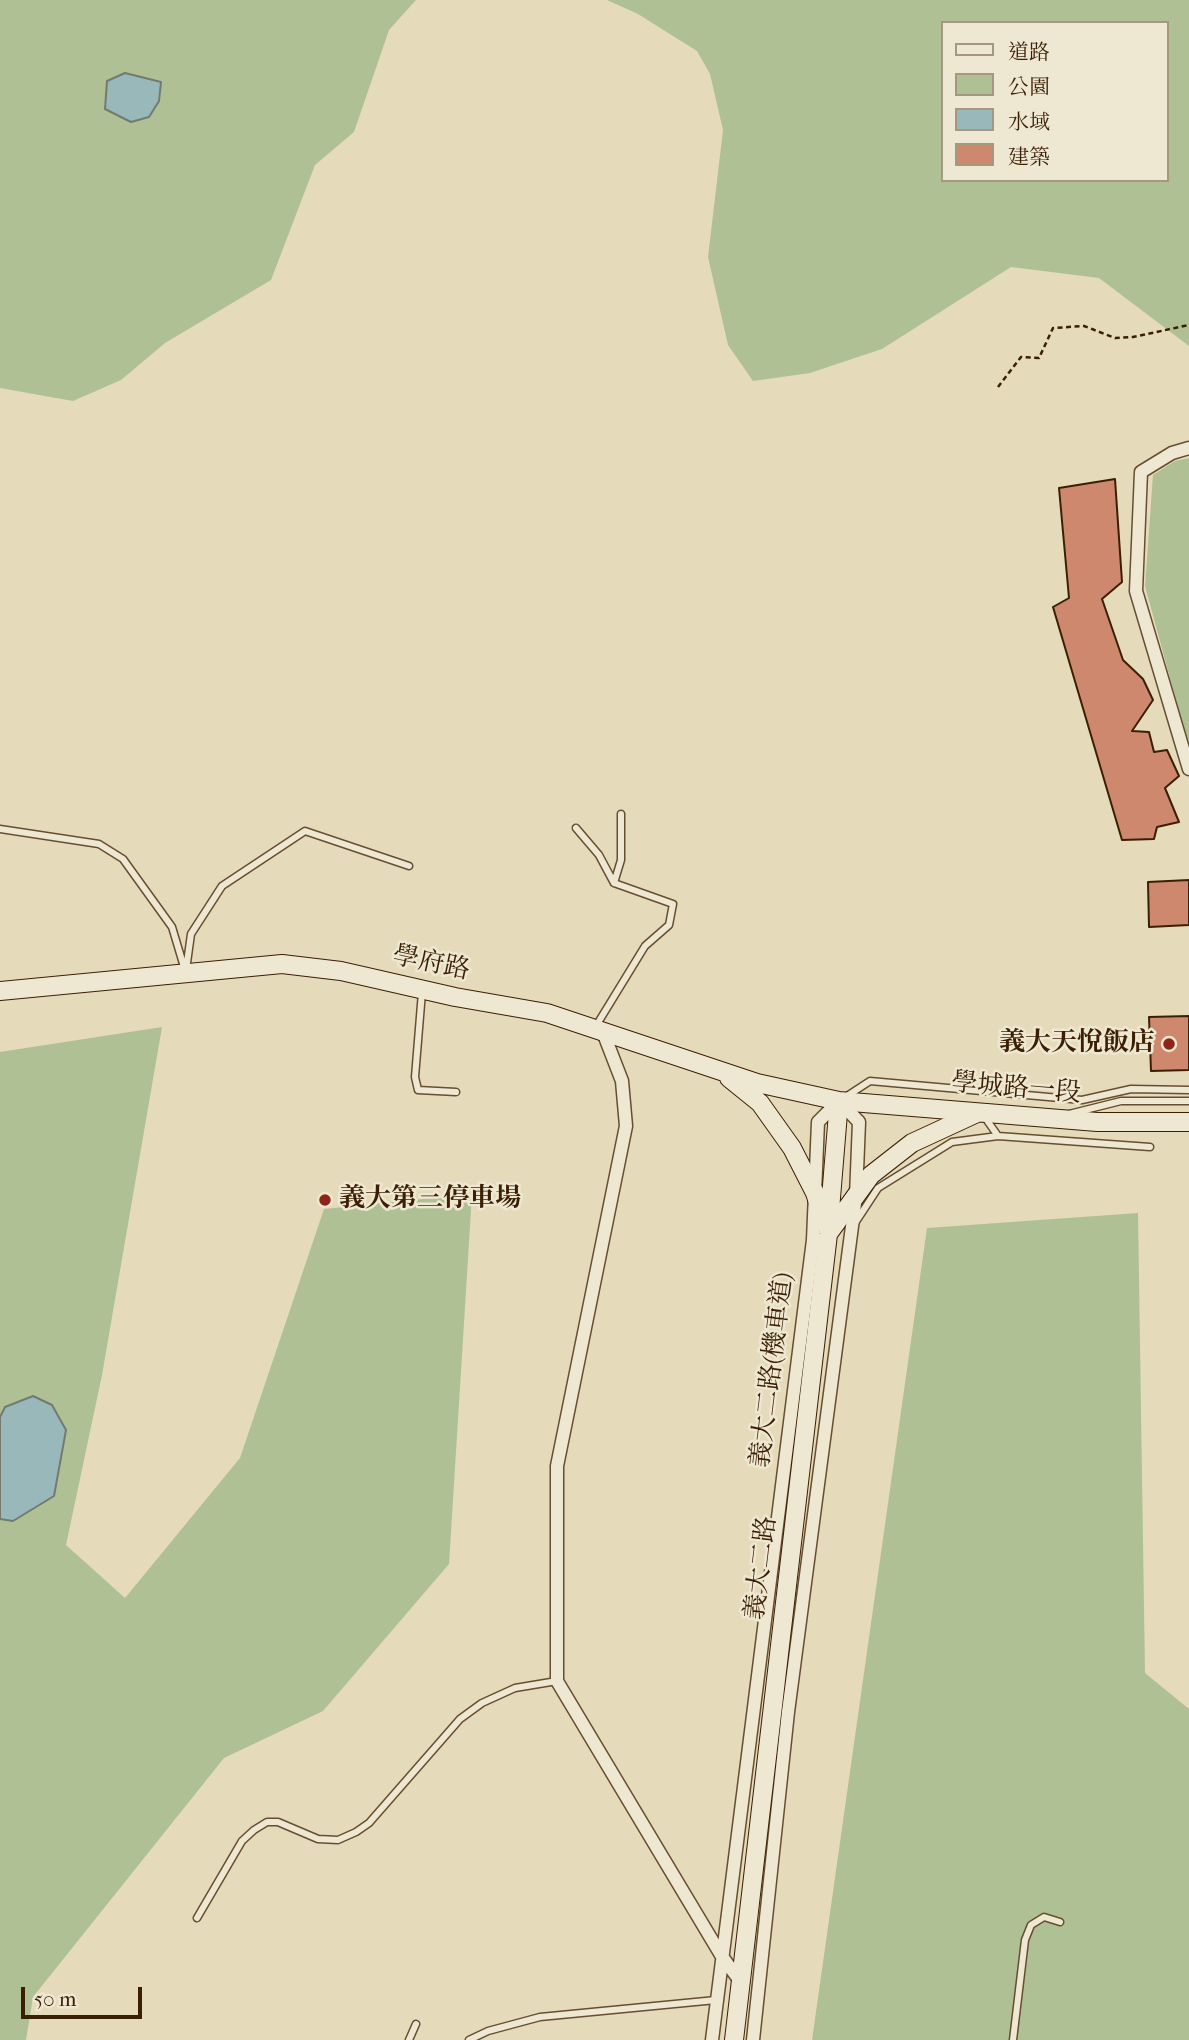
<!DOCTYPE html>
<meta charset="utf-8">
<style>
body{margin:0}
#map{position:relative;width:1189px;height:2040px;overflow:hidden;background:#e5dab9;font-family:"IM FELL French Canon","Noto Serif TC",serif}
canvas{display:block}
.legend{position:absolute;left:941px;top:21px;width:228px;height:161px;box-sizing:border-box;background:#eee7d2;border:2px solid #a69780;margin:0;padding:9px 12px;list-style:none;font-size:21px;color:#3b1f04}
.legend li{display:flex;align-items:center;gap:14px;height:35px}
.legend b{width:35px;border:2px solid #a69780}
.scale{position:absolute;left:21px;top:1987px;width:121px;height:32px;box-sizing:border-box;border:4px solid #3b1f04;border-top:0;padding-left:9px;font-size:21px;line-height:24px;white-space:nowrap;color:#3b1f04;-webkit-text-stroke:5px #eee7d2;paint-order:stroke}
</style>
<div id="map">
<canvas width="1189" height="2040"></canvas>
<ul class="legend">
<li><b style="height:9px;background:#eee7d2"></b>道路</li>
<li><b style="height:19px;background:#afc194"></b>公園</li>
<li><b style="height:19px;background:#99b8b9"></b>水域</li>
<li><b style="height:19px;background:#ce886e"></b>建築</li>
</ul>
<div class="scale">50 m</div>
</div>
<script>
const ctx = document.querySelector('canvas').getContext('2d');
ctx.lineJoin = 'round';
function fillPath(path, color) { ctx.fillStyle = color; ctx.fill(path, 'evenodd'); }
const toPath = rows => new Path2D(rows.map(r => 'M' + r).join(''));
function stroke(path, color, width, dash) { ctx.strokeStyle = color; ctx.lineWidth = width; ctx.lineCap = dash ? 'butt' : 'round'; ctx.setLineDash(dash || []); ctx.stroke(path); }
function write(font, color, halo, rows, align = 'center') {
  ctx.font = font + ' "IM FELL French Canon","Noto Serif TC",serif'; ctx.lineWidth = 5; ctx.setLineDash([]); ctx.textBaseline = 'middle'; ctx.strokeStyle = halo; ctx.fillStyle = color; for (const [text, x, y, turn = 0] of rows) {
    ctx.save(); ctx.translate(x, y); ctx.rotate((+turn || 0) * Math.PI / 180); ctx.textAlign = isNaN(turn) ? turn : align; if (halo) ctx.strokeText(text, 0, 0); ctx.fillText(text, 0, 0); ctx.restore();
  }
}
fillPath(toPath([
 [0,0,416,0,389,30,354,132,315,165,271,280,165,343,121,380,73,401,0,388],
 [607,0,1189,0,1189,346,1099,278,1011,267,882,349,810,373,753,381,728,345,708,257,723,130,710,74,697,51,638,14],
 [942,23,1166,23,1166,180,942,180],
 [1189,458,1189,748,1145,586,1153,475,1175,461],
 [162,1027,102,1375,66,1545,125,1598,240,1458,324,1209,472,1194,449,1564,323,1711,224,1758,33,1997,26,2040,0,2040,0,1052],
 [1138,1213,1145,1673,1189,1709,1189,2040,812,2040,927,1228]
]), '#afc194');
const water = toPath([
 [125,73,161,82,159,101,149,117,131,122,105,109,107,81,125,73],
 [33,1396,52,1405,66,1430,54,1496,13,1521,0,1519,0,1417,5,1407,33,1396]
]);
fillPath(water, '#99b8b9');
stroke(water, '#737b71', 2);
const building = toPath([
 [1115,479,1122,582,1102,599,1123,660,1143,679,1153,700,1132,731,1149,732,1154,752,1167,750,1179,776,1165,788,1179,822,1157,827,1154,839,1122,840,1053,607,1069,598,1059,488,1115,479],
 [1189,880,1189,925,1149,927,1148,882,1189,880],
 [1189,1016,1189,1070,1151,1071,1149,1017,1189,1016]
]);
fillPath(building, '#ce886e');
stroke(building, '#3b1f04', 2);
const lane = toPath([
 [576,828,599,855,614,883],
 [0,829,99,844,123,859,172,927,184,967],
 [186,970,191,934,222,886,305,831,409,866],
 [422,992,415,1077,418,1090,456,1092],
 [596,1026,645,946,669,925,673,904,614,883,621,860,621,814],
 [847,1096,870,1081,1082,1100,1131,1089,1189,1090],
 [1069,1114,1121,1101,1189,1101],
 [984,1116,998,1136,1150,1147],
 [855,1223,878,1188,952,1142,998,1136],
 [197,1918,242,1841,254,1830,267,1822,278,1822,318,1839,338,1840,356,1832,369,1823,460,1719,482,1703,515,1688,557,1681],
 [409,2040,416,2024],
 [469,2040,488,2031,540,2017,716,2000],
 [1013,2040,1025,1940,1031,1925,1044,1917,1060,1922]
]);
const street = toPath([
 [1189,448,1172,453,1141,472,1136,591,1189,769],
 [603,1032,622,1081,626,1126,557,1466,557,1681,721,1955,740,1981],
 [712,2040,813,1240,818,1122,839,1101,859,1122,856,1196,788,1712,753,2040]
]);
const secondary = toPath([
 [0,991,282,964,341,971,455,997,547,1013,757,1083,839,1101,1097,1122,1189,1122],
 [729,1078,760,1103,792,1148,815,1193,825,1224],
 [828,1234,871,1175,912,1143,977,1113],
 [734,2040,828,1234,839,1101]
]);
stroke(lane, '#664e31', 9);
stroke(street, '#664e31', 15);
stroke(secondary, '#3b1f04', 20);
stroke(toPath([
 [998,387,1021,357,1039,358,1053,328,1084,326,1115,338,1133,337,1189,325]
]), '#3b1f04', 2.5, [5, 3.5]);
stroke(lane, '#eee7d2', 6);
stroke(street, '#eee7d2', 12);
stroke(secondary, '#eee7d2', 18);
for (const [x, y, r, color] of [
 [1169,1044,7,"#8f2418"],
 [325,1200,7,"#8f2418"]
]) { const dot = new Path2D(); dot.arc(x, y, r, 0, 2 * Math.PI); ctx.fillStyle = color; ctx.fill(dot); stroke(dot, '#eee7d2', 2.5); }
write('26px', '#3b1f04', '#eee7d2', [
 ["學府路",431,964,12],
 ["學城路一段",1016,1089,5],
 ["義大二路(機車道)",773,1370,-83],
 ["義大二路",762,1568,-83]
]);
write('bold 26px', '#3b1f04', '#eee7d2', [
 ["義大天悅飯店",1155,1044],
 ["義大第三停車場",339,1200,"left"]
], 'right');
</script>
